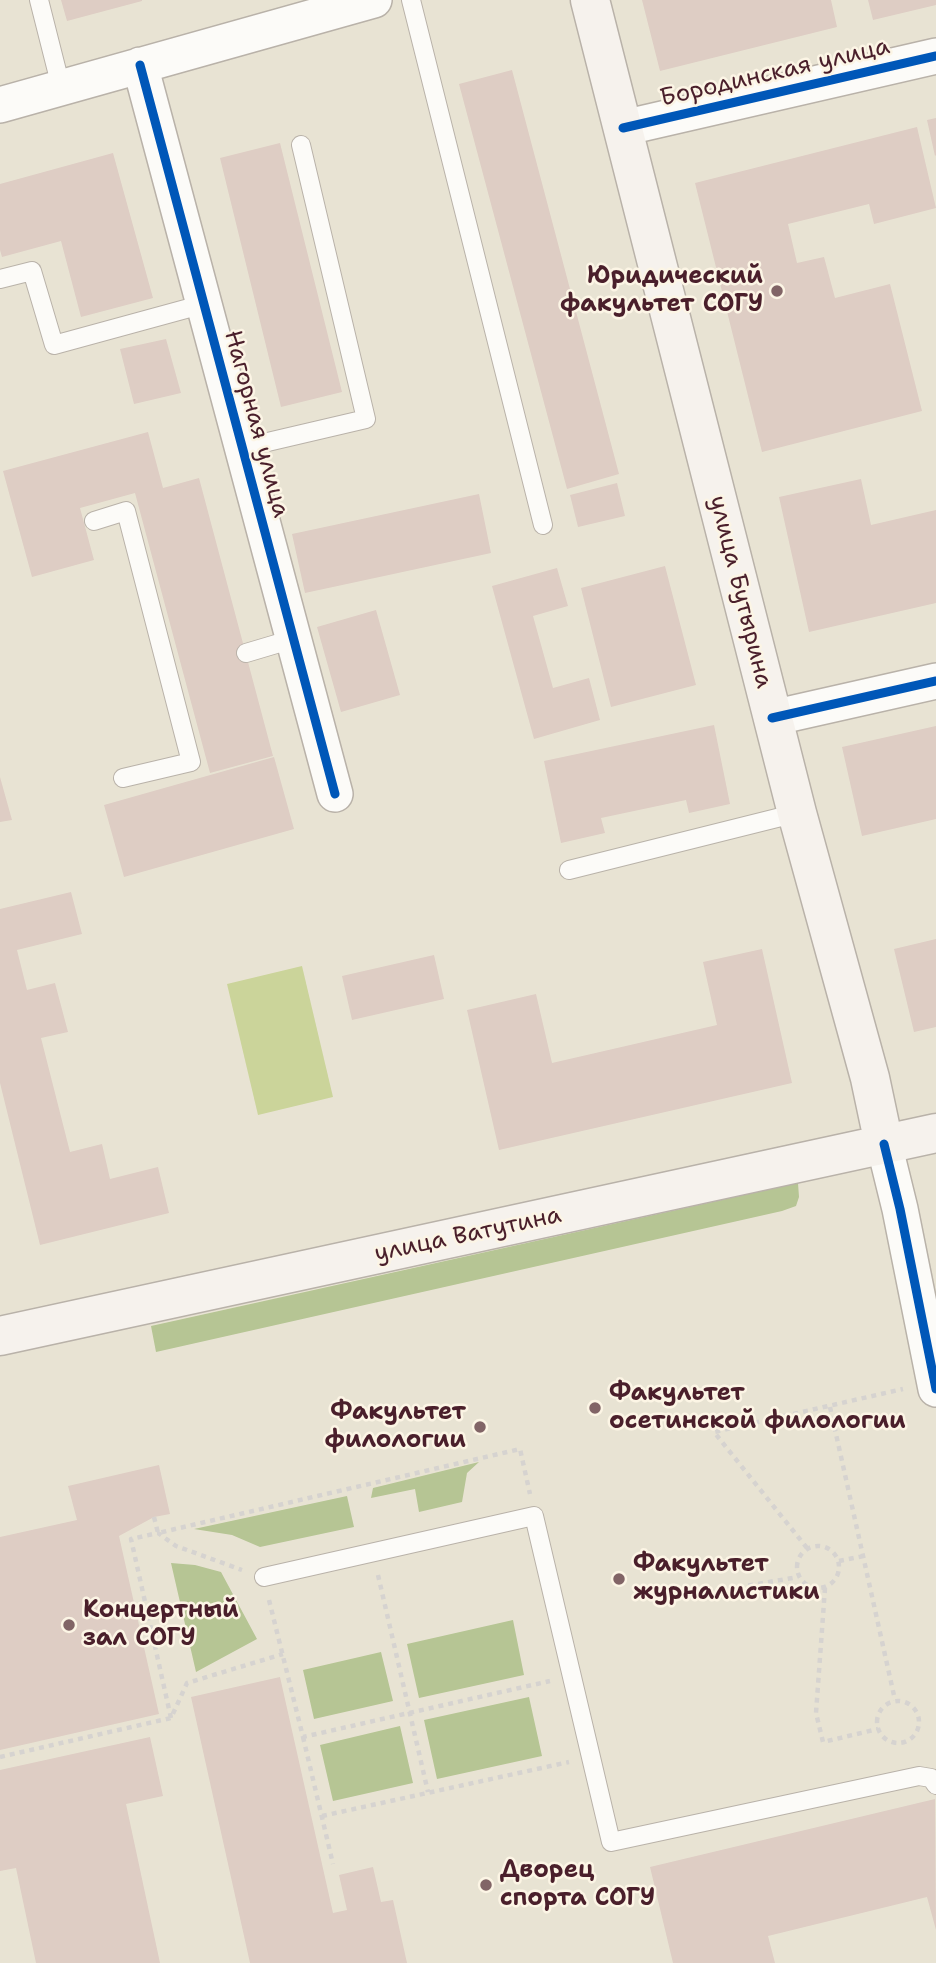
<!DOCTYPE html>
<meta charset="utf-8">
<style>
body{margin:0}
canvas{display:block;background:#e8e3d3}
</style>
<canvas width="936" height="1963"></canvas>
<script>
const ctx = document.querySelector('canvas').getContext('2d');
ctx.lineJoin = 'round';
function fillPath(path, color) { ctx.fillStyle = color; ctx.fill(path, 'evenodd'); }
const toPath = rows => new Path2D(rows.map(r => 'M' + r).join(''));
function stroke(path, color, width, dash) { ctx.strokeStyle = color; ctx.lineWidth = width; ctx.lineCap = dash ? 'butt' : 'round'; ctx.setLineDash(dash || []); ctx.stroke(path); }
function write(font, color, halo, rows, align = 'center') {
  ctx.font = font + ' "Shantell Sans",sans-serif'; ctx.lineWidth = 5; ctx.setLineDash([]); ctx.textBaseline = 'middle'; ctx.strokeStyle = halo; ctx.fillStyle = color; for (const [text, x, y, turn = 0] of rows) {
    ctx.save(); ctx.translate(x, y); ctx.rotate((+turn || 0) * Math.PI / 180); ctx.textAlign = isNaN(turn) ? turn : align; if (halo) ctx.strokeText(text, 0, 0); ctx.fillText(text, 0, 0); ctx.restore();
  }
}
fillPath(toPath([
 [302,966,333,1097,258,1115,227,984]
]), '#cbd49a');
fillPath(toPath([
 [798,1183,799,1197,796,1206,782,1211,156,1352,151,1326],
 [479,1462,467,1473,462,1502,419,1512,415,1489,371,1498,373,1488],
 [347,1496,354,1527,260,1547,232,1535,194,1529],
 [171,1563,195,1565,221,1572,257,1639,196,1672],
 [513,1620,524,1675,419,1698,407,1644],
 [381,1652,393,1701,314,1719,303,1670],
 [529,1697,542,1756,437,1779,424,1720],
 [400,1726,413,1783,333,1801,320,1745]
]), '#b6c594');
fillPath(toPath([
 [61,0,142,0,142,1,67,21],
 [642,0,831,0,837,27,660,71],
 [868,0,936,0,936,5,873,20],
 [512,70,619,474,567,489,459,84],
 [936,118,936,155,935,156,927,120],
 [917,127,936,208,874,224,869,204,788,224,797,263,824,257,835,298,890,284,922,411,762,452,695,183],
 [280,143,342,392,281,407,220,158],
 [113,153,153,298,81,317,61,241,2,257,0,250,0,184],
 [166,339,181,393,134,404,120,349],
 [148,432,163,488,199,478,273,756,210,773,135,493,80,508,94,560,32,577,3,471],
 [861,479,871,525,936,510,936,603,809,632,779,497],
 [617,483,625,516,578,527,570,495],
 [479,494,491,553,305,593,292,534],
 [665,566,696,685,611,707,581,588],
 [557,568,568,606,533,616,553,688,589,678,600,720,534,739,492,586],
 [376,610,400,695,341,712,317,627],
 [714,725,730,804,689,813,686,800,601,818,605,833,561,843,544,761],
 [936,726,936,819,862,836,842,747],
 [274,757,294,829,124,877,104,805],
 [0,777,12,820,0,822],
 [71,892,82,934,17,950,27,990,55,983,68,1032,41,1038,70,1152,102,1144,110,1179,158,1167,169,1213,40,1245,0,1083,0,909],
 [936,939,936,1027,914,1032,894,949],
 [762,949,792,1083,499,1150,467,1010,536,994,552,1063,717,1025,703,962],
 [434,955,444,999,352,1020,342,976],
 [159,1465,170,1514,154,1517,119,1536,159,1714,0,1750,0,1537,77,1520,68,1486],
 [280,1677,333,1913,347,1910,339,1875,373,1867,381,1902,393,1900,407,1963,250,1963,191,1697],
 [150,1737,163,1796,126,1804,160,1963,36,1963,16,1868,0,1871,0,1770],
 [935,1799,936,1930,927,1897,768,1936,775,1963,673,1963,650,1867]
]), '#decdc4');
const service = toPath([
 [39,0,61,87],
 [411,0,543,525],
 [0,279,32,271,54,345,204,304],
 [242,448,366,419,301,145],
 [94,521,126,511,191,762,123,778],
 [246,653,293,639],
 [569,870,797,813],
 [264,1577,534,1516,611,1842,919,1776,931,1778,936,1785]
]);
const minor = toPath([
 [140,65,335,794],
 [0,105,374,0],
 [623,128,936,56],
 [772,718,936,681],
 [884,1144,900,1209,936,1389]
]);
const secondary = toPath([
 [590,0,797,813,870,1078,884,1144],
 [0,1336,936,1133]
]);
stroke(service, '#b9b2a9', 20);
stroke(minor, '#b9b2a9', 38);
stroke(secondary, '#b9b2a9', 41);
stroke(toPath([
 [830,1407,895,1700],
 [154,1517,158,1533,520,1449,530,1494],
 '797 1567a21 21 0 1 1 42 0a21 21 0 1 1-42 0Z',
 [807,1548,714,1432,903,1389],
 [839,1561,864,1556],
 [378,1575,428,1792],
 [825,1588,816,1713,823,1742,878,1729],
 [699,1594,798,1577],
 [269,1600,303,1737,550,1681],
 '877 1722a21 21 0 1 1 42 0a21 21 0 1 1-42 0Z',
 [171,1718,131,1539,158,1533,176,1546,242,1570],
 [303,1737,333,1864],
 [0,1757,171,1718,187,1683,283,1654],
 [322,1816,569,1762]
]), '#d6d3d0', 4.5, [5, 5]);
stroke(service, '#fcfbf8', 18);
stroke(minor, '#fcfbf8', 35);
stroke(secondary, '#f6f2ed', 38);
stroke(toPath([
 [140,65,335,794],
 [623,128,936,56],
 [772,718,936,681],
 [884,1144,900,1209,936,1389]
]), '#0057b8', 9);
for (const [x, y, r, color] of [
 [777,291,7,"#816466"],
 [595,1408,7,"#816466"],
 [480,1427,7,"#816466"],
 [619,1579,7,"#816466"],
 [69,1625,7,"#816466"],
 [486,1885,7,"#816466"]
]) { const dot = new Path2D(); dot.arc(x, y, r, 0, 2 * Math.PI); ctx.fillStyle = color; ctx.fill(dot); stroke(dot, '#fcf5e5', 2.5); }
write('24px', '#4a1f2b', '#fcf5e5', [
 ["Бородинская улица",775,73,-13],
 ["Нагорная улица",256,424,75],
 ["улица Бутырина",740,592,76],
 ["улица Ватутина",468,1235,-12]
]);
write('bold 24px', '#4a1f2b', '#fcf5e5', [
 ["Юридический",763,277,"right"],
 ["факультет СОГУ",763,305,"right"],
 ["Факультет",609,1394],
 ["осетинской филологии",609,1422],
 ["Факультет",466,1413,"right"],
 ["филологии",466,1441,"right"],
 ["Факультет",633,1565],
 ["журналистики",633,1593],
 ["Концертный",83,1611],
 ["зал СОГУ",83,1639],
 ["Дворец",500,1871],
 ["спорта СОГУ",500,1899]
], 'left');
</script>
